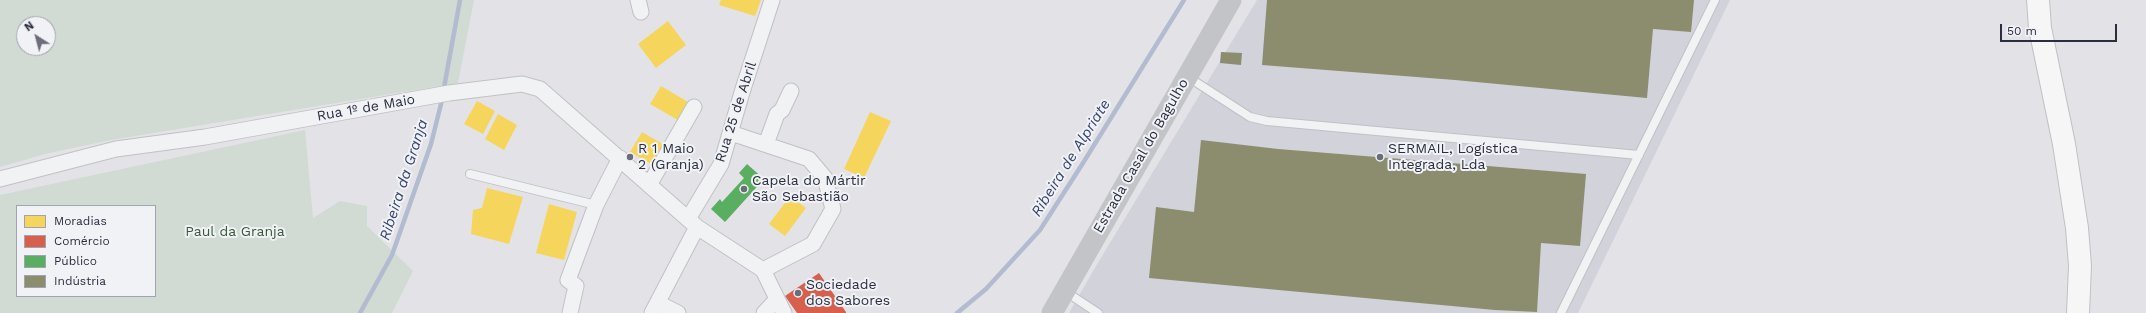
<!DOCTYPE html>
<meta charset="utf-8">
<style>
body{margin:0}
#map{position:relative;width:2146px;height:313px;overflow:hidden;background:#e3e3e7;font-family:"Work Sans",sans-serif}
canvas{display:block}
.legend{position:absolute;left:16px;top:205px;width:140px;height:92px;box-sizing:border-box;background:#f0f2f6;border:1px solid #a1a4ad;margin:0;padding:5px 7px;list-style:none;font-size:12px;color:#2b2e3f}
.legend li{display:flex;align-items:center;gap:8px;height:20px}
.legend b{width:20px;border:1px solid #a1a4ad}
.north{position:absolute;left:16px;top:16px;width:40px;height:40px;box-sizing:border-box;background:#f0f2f6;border:1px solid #a1a4ad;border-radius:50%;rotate:324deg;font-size:11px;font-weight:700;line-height:16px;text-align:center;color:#2b2e3f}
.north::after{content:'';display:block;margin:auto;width:14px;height:18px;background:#6b6d7a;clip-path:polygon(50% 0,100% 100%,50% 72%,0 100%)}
.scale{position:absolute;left:2000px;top:24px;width:117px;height:18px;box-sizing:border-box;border:2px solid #2b2e3f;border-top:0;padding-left:5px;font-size:12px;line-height:14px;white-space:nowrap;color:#2b2e3f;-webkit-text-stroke:3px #f0f2f6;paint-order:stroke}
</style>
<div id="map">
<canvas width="2146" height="313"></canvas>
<ul class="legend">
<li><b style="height:11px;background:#f6d55c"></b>Moradias</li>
<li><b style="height:11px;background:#d6604d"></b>Comércio</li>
<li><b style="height:11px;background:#5aae61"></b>Público</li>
<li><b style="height:11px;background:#8c8c6e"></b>Indústria</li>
</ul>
<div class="north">N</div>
<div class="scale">50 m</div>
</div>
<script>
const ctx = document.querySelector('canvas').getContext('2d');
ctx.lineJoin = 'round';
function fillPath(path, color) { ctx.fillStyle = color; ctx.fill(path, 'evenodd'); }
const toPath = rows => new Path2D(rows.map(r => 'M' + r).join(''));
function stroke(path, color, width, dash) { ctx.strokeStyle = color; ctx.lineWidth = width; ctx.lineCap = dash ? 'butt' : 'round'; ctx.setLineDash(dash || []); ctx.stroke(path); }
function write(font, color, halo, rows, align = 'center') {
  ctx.font = font + ' "Work Sans",sans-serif'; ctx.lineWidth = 4; ctx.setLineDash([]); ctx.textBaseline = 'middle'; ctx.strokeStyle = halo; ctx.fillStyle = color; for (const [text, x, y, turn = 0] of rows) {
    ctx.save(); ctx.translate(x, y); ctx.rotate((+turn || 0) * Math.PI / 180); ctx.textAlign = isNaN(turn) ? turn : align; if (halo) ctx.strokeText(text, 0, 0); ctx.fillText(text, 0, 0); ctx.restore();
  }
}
fillPath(toPath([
 [1257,0,1730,0,1578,313,1069,313,1096,266]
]), '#d1d2da');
fillPath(toPath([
 [0,0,474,0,458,83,111,140,45,154,0,167],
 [24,24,48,24,48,48,24,48],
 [305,130,313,218,340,201,367,206,367,226,413,271,392,313,0,313,0,195],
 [17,206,155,206,155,296,17,296]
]), '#d1dad3');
fillPath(toPath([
 [721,0,761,0,755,16,719,5],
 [668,21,686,45,656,68,638,44],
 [661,86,693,105,683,123,650,104],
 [477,101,495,111,483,134,464,124],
 [870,112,891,121,864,178,844,169],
 [498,114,517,125,504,150,485,139],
 [642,132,666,146,655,166,630,152],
 [487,188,523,197,509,244,471,234,473,210,482,208],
 [790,196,806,208,785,236,769,224],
 [549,204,577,212,564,260,536,253]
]), '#f6d55c');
fillPath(toPath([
 [819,273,846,312,846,313,797,313,785,296]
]), '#d6604d');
fillPath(toPath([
 [747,164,764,179,725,222,711,209,720,199,722,202,744,178,739,173]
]), '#5aae61');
fillPath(toPath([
 [1267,0,1694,0,1691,32,1653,29,1647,98,1455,80,1262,65],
 [1221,52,1242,53,1241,65,1220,63],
 [1201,140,1278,149,1586,174,1580,246,1541,243,1537,312,1495,310,1149,278,1156,207,1194,212]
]), '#8c8c6e');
stroke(toPath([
 [360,313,392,255,431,144,441,104,460,0],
 [957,313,986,289,1040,230,1083,163,1184,0]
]), '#b3bbd0', 4.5);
const lane = toPath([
 [1188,77,1250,117,1267,121,1639,155],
 [470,174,596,205],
 [1066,292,1098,313],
 [1561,313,1715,0]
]);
const street = toPath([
 [638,0,641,12],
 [731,133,809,159,825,178,833,209,813,244,763,270],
 [766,144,777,114,782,110,791,91],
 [0,179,116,149,205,137,449,93,522,84,540,89,697,227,763,270],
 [649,185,694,107],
 [688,219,721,164,743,89,772,0],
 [763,270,784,313],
 [658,303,678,313],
 [570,313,576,286,568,280,596,205,620,158],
 [652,313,697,227],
 [764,313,777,299]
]);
const primary = toPath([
 [2038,0,2040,28,2064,144,2077,228,2080,266,2078,313]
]);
stroke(lane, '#c1c1c5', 10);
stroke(street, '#c1c1c5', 17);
stroke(primary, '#bfc0c4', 24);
stroke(lane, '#f1f2f4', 8);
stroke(street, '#f1f2f4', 15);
stroke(toPath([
 [1052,313,1231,0]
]), '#c3c4c8', 21);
stroke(primary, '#f6f6f6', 22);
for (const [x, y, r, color] of [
 [630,157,4,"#6b6d7a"],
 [1380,157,4,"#6b6d7a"],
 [744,189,4,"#6b6d7a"],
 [798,293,4,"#6b6d7a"]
]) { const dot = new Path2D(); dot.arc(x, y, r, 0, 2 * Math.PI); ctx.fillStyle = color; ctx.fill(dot); stroke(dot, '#f0f2f6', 1.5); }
write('14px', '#2b2e3f', '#f0f2f6', [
 ["Rua 1º de Maio",366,108,-10],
 ["Rua 25 de Abril",736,112,-72],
 ["Estrada Casal do Bagulho",1141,156,-60]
]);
write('14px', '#2b2e3f', '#f0f2f6', [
 ["R 1 Maio",638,149],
 ["2 (Granja)",638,165],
 ["SERMAIL, Logística",1388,149],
 ["Integrada, Lda",1388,165],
 ["Capela do Mártir",752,181],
 ["São Sebastião",752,197],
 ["Sociedade",806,285],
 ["dos Sabores",806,301]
], 'left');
write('14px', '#39593a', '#f0f2f6', [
 ["Paul da Granja",235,232]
]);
write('italic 15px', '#384570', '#f0f2f6', [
 ["Ribeira de Alpriate",1071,158,-58],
 ["Ribeira da Granja",404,180,-72]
]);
</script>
